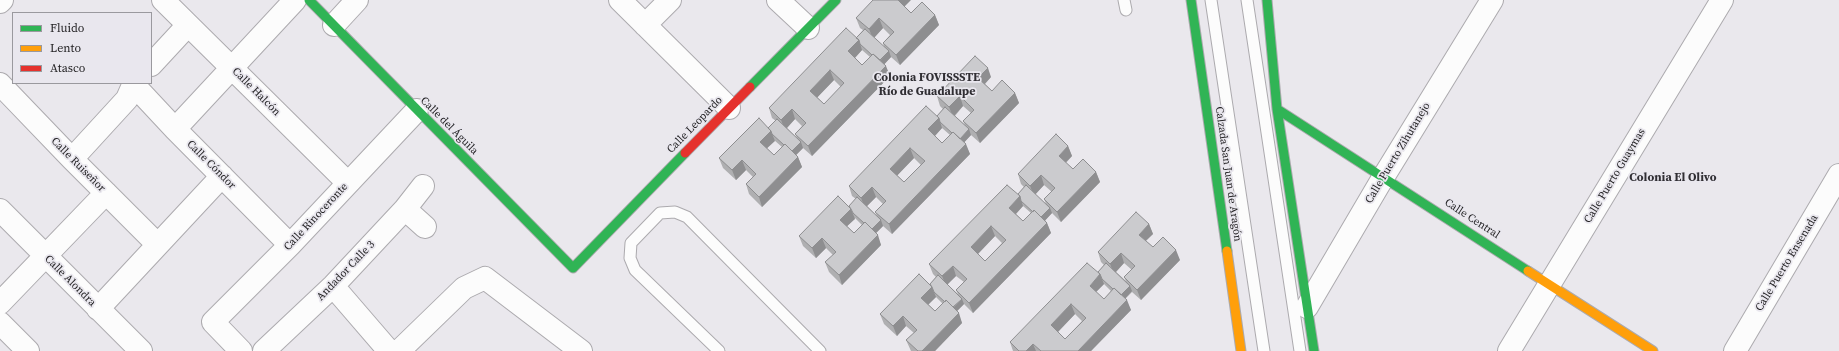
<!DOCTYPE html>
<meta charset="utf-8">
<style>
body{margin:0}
#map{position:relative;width:1839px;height:351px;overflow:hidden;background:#eae8ed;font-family:"Source Serif 4",serif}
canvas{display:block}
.legend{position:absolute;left:12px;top:12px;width:140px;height:72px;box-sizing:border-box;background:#e9e7ee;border:1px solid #9a999e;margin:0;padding:5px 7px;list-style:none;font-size:12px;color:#242325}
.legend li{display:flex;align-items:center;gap:8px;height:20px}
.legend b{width:20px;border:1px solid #9a999e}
</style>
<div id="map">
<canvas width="1839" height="351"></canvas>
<ul class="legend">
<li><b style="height:5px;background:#30b455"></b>Fluido</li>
<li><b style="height:5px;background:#ff9f0a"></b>Lento</li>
<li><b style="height:5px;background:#e5322d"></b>Atasco</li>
</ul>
</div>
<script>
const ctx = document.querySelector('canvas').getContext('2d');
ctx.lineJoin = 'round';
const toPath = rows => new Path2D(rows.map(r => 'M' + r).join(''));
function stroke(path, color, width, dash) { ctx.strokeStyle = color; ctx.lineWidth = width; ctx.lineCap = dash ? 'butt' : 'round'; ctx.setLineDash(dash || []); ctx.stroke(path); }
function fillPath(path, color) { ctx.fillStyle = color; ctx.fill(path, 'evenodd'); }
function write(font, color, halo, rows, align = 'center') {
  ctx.font = font + ' "Source Serif 4",serif'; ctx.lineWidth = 3.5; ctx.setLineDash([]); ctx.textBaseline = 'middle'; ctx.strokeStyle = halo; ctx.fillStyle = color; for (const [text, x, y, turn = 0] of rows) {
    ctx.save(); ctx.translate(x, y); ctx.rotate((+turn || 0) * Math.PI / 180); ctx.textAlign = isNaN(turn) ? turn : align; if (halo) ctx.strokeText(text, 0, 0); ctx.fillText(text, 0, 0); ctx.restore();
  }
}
const lane = toPath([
 [1124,0,1126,10],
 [1211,0,1264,351],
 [1247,0,1300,351],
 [719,351,635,270,630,258,631,243,660,213,675,212,687,217,820,351]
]);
const street = toPath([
 [163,0,348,183],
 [620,0,729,108],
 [778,0,808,28],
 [0,2,2,0],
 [334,25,357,0],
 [645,25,670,0],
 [151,65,188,25],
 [0,84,72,159,157,244],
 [133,84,175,129,290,245],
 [175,129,295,0],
 [72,159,127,99,134,83],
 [405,209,425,227],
 [0,210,141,351],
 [333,286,389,351],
 [0,303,106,193],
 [1307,307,1384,176,1492,0],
 [98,309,222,176],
 [0,323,28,351],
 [241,351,213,322,290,245,417,110],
 [264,351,333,286,405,209,423,186],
 [399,351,464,288,485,278,581,351],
 [1509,351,1722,0],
 [1735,351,1839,175]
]);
const fast = toPath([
 [309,0,573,268,685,153],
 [1191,0,1227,251],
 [1267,0,1277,109,1314,351],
 [750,87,836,0],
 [1277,109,1528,271]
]);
const slow = toPath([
 [1227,251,1241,351],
 [1528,271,1653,351]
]);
const jam = toPath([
 [685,153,750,87]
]);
stroke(lane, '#acaaae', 13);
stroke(street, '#acaaae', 24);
stroke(fast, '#acaaae', 11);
stroke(slow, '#acaaae', 11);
stroke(jam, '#acaaae', 11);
stroke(lane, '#fcfcfc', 11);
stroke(street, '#fcfcfc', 22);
stroke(fast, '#30b455', 9);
stroke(slow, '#ff9f0a', 9);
stroke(jam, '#e5322d', 9);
fillPath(toPath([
 [904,6,911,13,935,15,939,25,900,65,891,57,884,64,890,76,812,156,803,148,796,155,798,157,802,167,762,207,749,194,746,184,753,177,746,170,736,180,723,168,719,158,768,128,776,121,772,118,769,108,856,38,863,30,860,28,856,18],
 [883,28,890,35,883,43,884,47,874,38],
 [862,50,870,57,862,65,855,58],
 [834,80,841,87,824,104,817,97],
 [795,119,802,126,795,134,797,138,787,128],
 [774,140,782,147,774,155,767,148],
 [991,77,985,84,992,91,1015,93,1019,103,980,143,971,135,964,142,970,154,892,234,883,226,876,233,881,245,842,285,829,272,825,262,833,255,826,248,816,258,803,246,799,236,849,206,856,199,852,196,849,186,937,116,943,109,940,106,937,96],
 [963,106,971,113,963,121,965,125,955,116],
 [942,128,950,135,942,143,935,136],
 [914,158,921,165,904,182,897,175],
 [876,197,883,204,875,212,877,216,867,206],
 [855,218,862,225,854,233,847,226],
 [1068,146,1072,156,1066,163,1073,169,1096,172,1100,182,1061,222,1052,213,1045,220,1047,223,1051,233,973,313,964,304,957,311,962,323,935,351,911,351,906,340,914,333,906,326,897,336,884,324,880,314,930,284,936,277,933,274,929,264,1018,194,1024,187,1021,184,1018,174],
 [1044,185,1052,192,1044,199,1046,204,1035,194],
 [1023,206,1031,213,1023,221,1016,214],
 [995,236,1002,243,985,261,978,254],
 [956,276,964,282,956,290,958,294,947,284],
 [936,297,943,304,935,311,928,304],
 [1149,224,1153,234,1146,241,1153,247,1180,260,1141,300,1132,292,1125,299,1131,310,1091,351,1013,351,1010,342,1098,272,1104,265,1101,262,1098,252],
 [1124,263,1132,270,1124,277,1126,281,1116,272],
 [1104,284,1111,291,1104,299,1096,292],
 [1075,314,1082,321,1065,339,1058,332]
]), '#afafb1');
fillPath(toPath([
 [898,0,911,0,901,10],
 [935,15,939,25,900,65,896,55],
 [879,18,883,28,873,39,869,29],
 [859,40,862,50,852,61,848,51],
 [889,51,891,57,881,68,879,62],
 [886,66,890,76,812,156,808,146],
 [988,68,991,77,981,88,978,78],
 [830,70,834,80,814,101,810,91],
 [1015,93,1019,103,980,143,976,133],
 [960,96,963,106,953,117,949,107],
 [792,109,795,119,785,130,781,120],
 [939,118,942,128,932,139,928,129],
 [969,129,971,135,961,146,959,140],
 [771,131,775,141,764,151,760,142],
 [801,142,803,148,793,158,791,152],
 [966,144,970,154,892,234,889,224],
 [1068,146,1072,156,1062,166,1059,156],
 [910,148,914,158,894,179,890,169],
 [798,157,802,167,762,207,759,197],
 [742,160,746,170,736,180,732,170],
 [1096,172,1100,182,1061,222,1057,212],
 [1041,175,1044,185,1034,196,1030,186],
 [872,187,876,197,865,208,861,198],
 [1020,196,1023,206,1013,217,1009,208],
 [1050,208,1052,213,1042,224,1040,218],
 [851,209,855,219,844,229,840,220],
 [881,220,883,226,873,236,871,230],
 [1047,223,1051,233,973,313,969,303],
 [1149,224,1153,234,1142,244,1139,235],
 [991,226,995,236,975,257,971,247],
 [878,235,881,245,842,285,839,275],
 [822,238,826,248,816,258,812,248],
 [1176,250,1180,260,1141,300,1137,290],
 [1121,253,1124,263,1114,274,1110,264],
 [953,266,956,276,946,286,942,276],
 [1100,274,1104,284,1093,295,1090,286],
 [1130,286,1132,291,1122,302,1120,296],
 [932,287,936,297,925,308,921,298],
 [962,299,964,304,954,314,952,309],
 [1127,300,1131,310,1091,351,1078,351],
 [1071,304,1075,314,1055,335,1051,325],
 [959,313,962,323,935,351,922,351],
 [903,316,906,326,897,336,893,326],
 [1033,344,1036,351,1026,351]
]), '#8e8e90');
const building = toPath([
 [873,0,898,0,911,13,922,2,935,15,896,55,883,43,894,32,879,18,869,29,856,18,873,0],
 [846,28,859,40,848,51,862,65,873,54,886,66,808,146,795,134,806,123,792,109,781,120,769,108,846,28],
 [830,70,844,83,824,104,810,91,830,70],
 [865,29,889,51,880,60,873,54,872,55,860,44,859,40,856,38,865,29],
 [975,56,988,68,978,78,992,91,1002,80,1015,93,976,133,963,121,974,110,960,96,949,107,937,96,975,56],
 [926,106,939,118,928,129,942,143,953,132,966,144,889,224,875,212,886,201,872,187,861,198,849,186,926,106],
 [910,148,925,161,904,182,890,169,910,148],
 [945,107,969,129,960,139,953,132,952,133,940,122,939,118,937,116,945,107],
 [759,118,771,131,760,142,774,155,785,144,798,157,759,197,746,184,756,174,742,160,732,170,719,158,759,118],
 [777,119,801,142,792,151,785,144,784,145,772,134,771,131,768,128,777,119],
 [1056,134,1068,146,1059,156,1073,169,1083,159,1096,172,1057,212,1044,199,1055,188,1041,175,1030,186,1018,174,1056,134],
 [1007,185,1020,196,1009,208,1023,221,1034,210,1047,223,969,303,956,290,967,279,953,266,942,276,929,264,1007,185],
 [991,226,1006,240,985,261,971,247,991,226],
 [1026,185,1050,208,1041,217,1034,210,1033,212,1021,201,1020,196,1018,194,1026,185],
 [838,196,851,209,840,220,854,233,865,222,878,235,839,275,825,262,836,252,822,238,812,248,799,236,838,196],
 [857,197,881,220,872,229,865,222,864,223,853,213,851,209,849,206,857,197],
 [1136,212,1149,224,1139,235,1153,247,1163,237,1176,250,1137,290,1124,277,1135,266,1121,253,1110,264,1098,252,1136,212],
 [1087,263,1100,274,1090,286,1104,299,1114,288,1127,300,1078,351,1041,351,1033,344,1026,351,1019,351,1010,342,1087,263],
 [1071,304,1086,318,1065,339,1051,325,1071,304],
 [1106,263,1130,286,1121,295,1114,288,1113,289,1102,279,1100,274,1098,272,1106,263],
 [919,274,932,287,921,298,935,311,946,300,959,313,922,351,918,351,906,340,917,330,903,316,893,326,880,314,919,274],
 [938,275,962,299,953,307,946,300,945,302,934,292,932,287,930,284,938,275]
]);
fillPath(building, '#cbcbce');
stroke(building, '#8e8e90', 1);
write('11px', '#242325', '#e9e7ee', [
 ["Calle Halcón",256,92,45],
 ["Calle Leopardo",695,125,-46],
 ["Calle del Águila",449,126,45],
 ["Calle Puerto Zihutanejo",1398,153,-59],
 ["Calle Ruiseñor",78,165,45],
 ["Calle Cóndor",211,165,45],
 ["Calzada San Juan de Aragón",1228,174,82],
 ["Calle Puerto Guaymas",1615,176,-59],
 ["Calle Rinoceronte",316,217,-47],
 ["Calle Central",1472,219,33],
 ["Calle Puerto Ensenada",1787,263,-59],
 ["Andador Calle 3",346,271,-46],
 ["Calle Alondra",70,281,45]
]);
write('bold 12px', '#302e33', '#e9e7ee', [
 ["Colonia FOVISSSTE",927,78],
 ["Río de Guadalupe",927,92],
 ["Colonia El Olivo",1673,178]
]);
</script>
